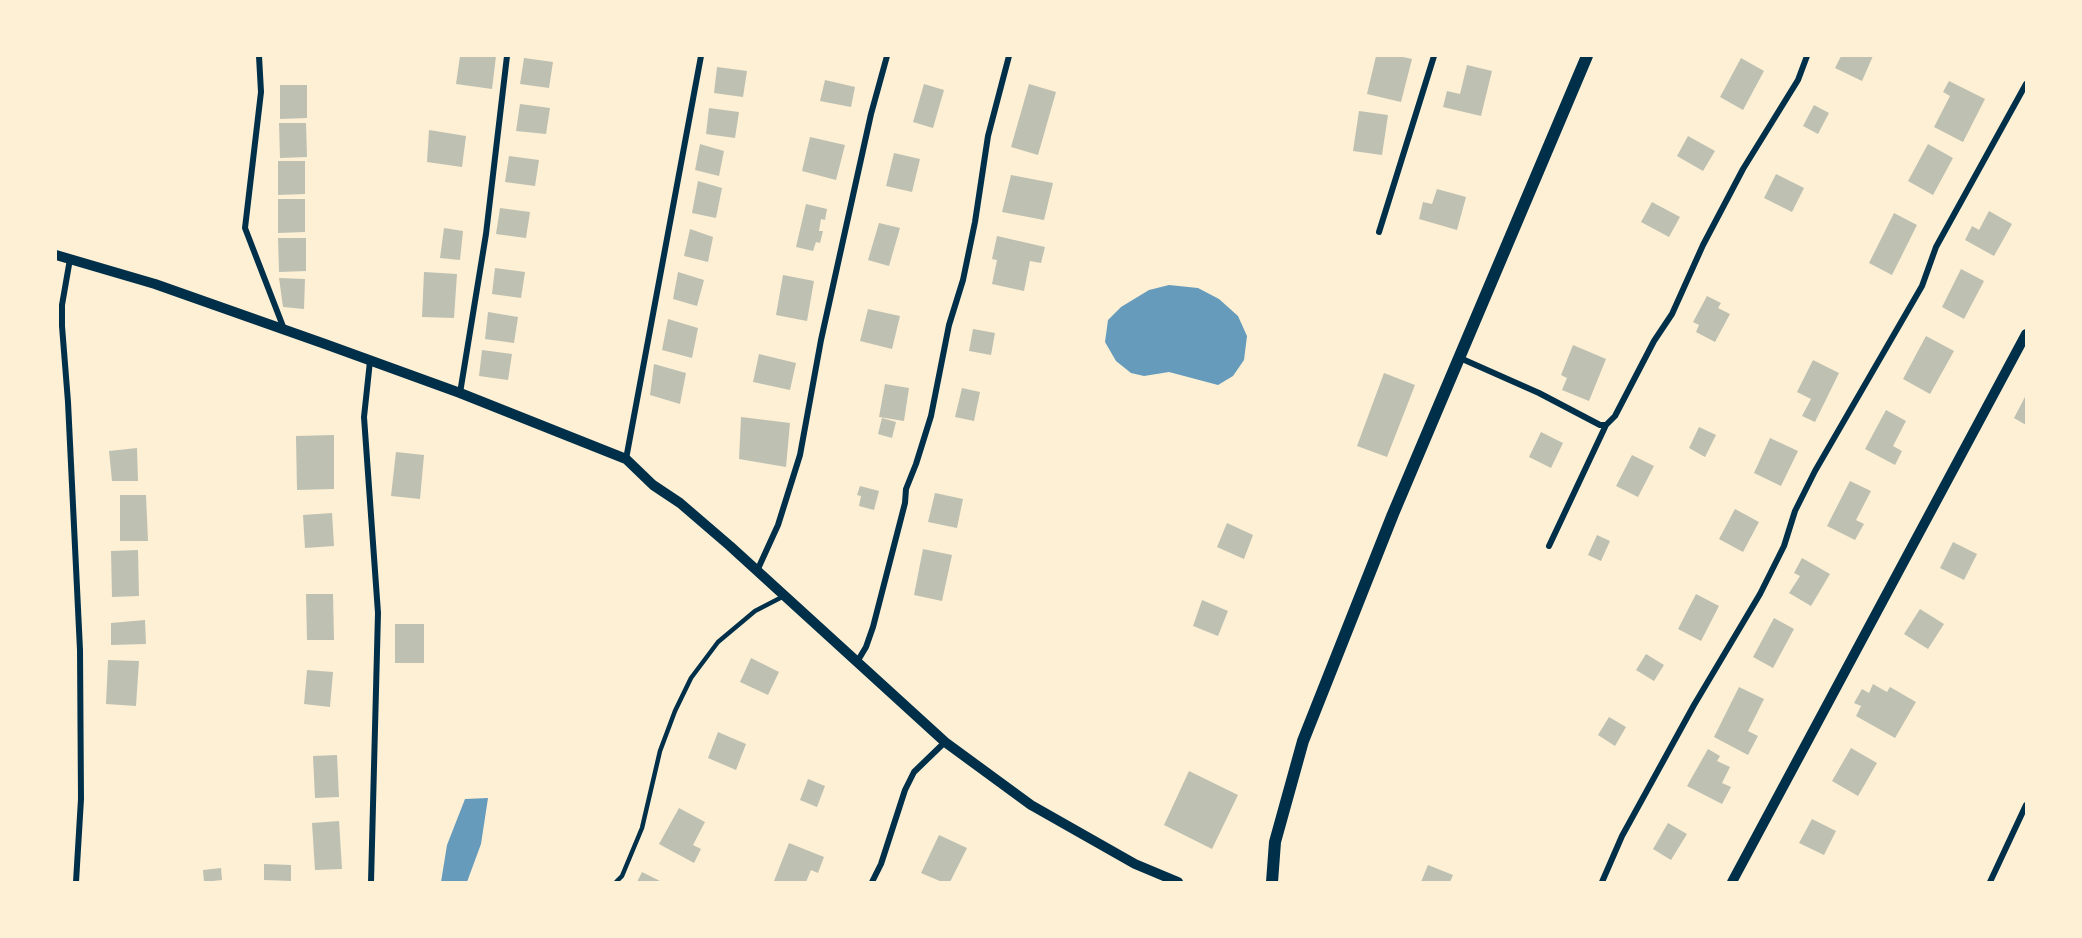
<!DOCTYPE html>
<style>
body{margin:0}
#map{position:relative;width:2082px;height:938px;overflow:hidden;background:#fdf0d5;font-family:"Fira Sans Condensed",sans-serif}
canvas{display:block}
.frame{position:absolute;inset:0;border:57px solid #fdf0d5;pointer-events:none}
</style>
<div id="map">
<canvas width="2082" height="938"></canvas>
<div class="frame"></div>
</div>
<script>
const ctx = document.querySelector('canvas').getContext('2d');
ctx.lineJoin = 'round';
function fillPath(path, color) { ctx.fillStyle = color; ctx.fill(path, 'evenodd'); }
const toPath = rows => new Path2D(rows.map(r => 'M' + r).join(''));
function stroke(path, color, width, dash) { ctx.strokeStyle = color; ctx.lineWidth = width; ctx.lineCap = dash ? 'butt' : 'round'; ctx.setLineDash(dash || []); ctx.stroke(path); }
fillPath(toPath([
 [1169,285,1198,288,1219,299,1238,316,1247,336,1244,360,1233,376,1218,385,1169,372,1144,376,1131,373,1116,361,1105,342,1108,320,1121,307,1149,290],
 [488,798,481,844,467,882,441,882,447,845,465,799]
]), '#669bbc');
fillPath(toPath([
 [460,56,496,56,492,89,456,84],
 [1376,56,1399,56,1412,59,1401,102,1367,94],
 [1841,56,1873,56,1862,81,1835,68],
 [524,58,553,62,549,88,520,84],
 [1741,58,1764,71,1743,110,1720,97],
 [1467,65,1492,71,1481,116,1443,107,1447,91,1460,94],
 [717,67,747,71,743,97,714,93],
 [825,80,855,87,851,107,820,101],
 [1949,81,1985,99,1963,142,1934,127,1950,96,1943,92],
 [924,84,944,90,933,128,913,122],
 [1029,84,1056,92,1038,155,1011,147],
 [280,85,307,85,307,118,280,119],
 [520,104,550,108,546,134,516,131],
 [1814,105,1829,113,1818,134,1803,126],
 [709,108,739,112,735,138,706,134],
 [1359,111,1388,115,1382,155,1353,151],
 [279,123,306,123,307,157,280,158],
 [429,130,466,136,462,167,427,162],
 [1688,136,1715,151,1703,171,1677,156],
 [810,137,845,145,836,180,802,171],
 [700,144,724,151,719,176,695,170],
 [1928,144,1953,158,1933,195,1908,181],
 [894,153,920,159,912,192,886,186],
 [509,156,539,160,535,186,505,182],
 [278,161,305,161,305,194,278,195],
 [1776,174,1804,188,1792,212,1764,198],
 [1011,175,1053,183,1044,220,1002,212],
 [698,181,722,188,716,218,692,213],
 [1437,189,1466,197,1457,230,1419,219,1423,202,1432,204],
 [278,199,305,199,305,232,278,233],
 [1652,202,1680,217,1669,237,1641,222],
 [806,204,827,209,825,220,821,219,819,231,823,231,820,243,816,242,813,251,796,247],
 [500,208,530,212,526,238,496,234],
 [1989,211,2012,224,1994,256,1965,240,1972,226,1979,230],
 [1894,213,1917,225,1892,275,1869,263],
 [879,223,900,228,889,266,868,260],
 [444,228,463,231,460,260,440,258],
 [690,229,713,237,708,262,684,256],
 [997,236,1045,247,1041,263,1030,261,1024,291,992,284,997,260,992,259],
 [278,238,306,238,306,271,279,272],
 [495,268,525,272,521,298,492,294],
 [1961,269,1984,281,1964,319,1942,307],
 [424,272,457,274,454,318,422,317],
 [678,272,704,280,697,306,673,299],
 [783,275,814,281,807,321,776,315],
 [279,278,305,279,304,309,283,307],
 [1707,296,1721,303,1718,308,1730,314,1715,342,1696,332,1699,325,1693,322],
 [868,309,900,316,892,349,860,341],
 [488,312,518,317,514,343,485,339],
 [668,319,698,328,692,358,662,350],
 [973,329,995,333,991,355,969,351],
 [1926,336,1954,351,1930,394,1903,379],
 [1573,345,1606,359,1589,401,1562,390,1567,378,1561,375],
 [482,350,512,354,508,380,479,376],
 [759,354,796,363,790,390,753,382],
 [1813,360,1839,373,1815,422,1802,416,1811,399,1797,392],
 [654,364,686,373,680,404,650,395],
 [1384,373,1415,385,1387,457,1357,446],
 [885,384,909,388,904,421,879,417],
 [962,388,980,392,974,421,955,417],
 [2026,395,2026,425,2014,418],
 [1886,410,1906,421,1893,446,1902,451,1895,465,1865,449],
 [741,417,790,423,786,467,739,459],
 [882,418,896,422,892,438,878,434],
 [1699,427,1716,435,1705,457,1689,448],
 [1541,432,1563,443,1551,468,1529,457],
 [334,435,334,489,297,490,296,436],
 [1770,438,1798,451,1781,486,1754,473],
 [137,448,138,481,112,481,109,451],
 [396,452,424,455,420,499,391,496],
 [1632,455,1654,466,1638,497,1616,486],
 [1850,481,1871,491,1856,520,1864,524,1855,540,1827,526],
 [860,486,879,491,874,510,859,506,861,496,857,495],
 [935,493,963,499,957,528,928,522],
 [120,495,146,495,148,541,120,541],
 [1735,509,1759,522,1743,552,1719,539],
 [332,513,334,546,305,548,303,515],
 [1227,523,1253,535,1244,559,1217,547],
 [1597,535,1610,541,1601,561,1588,555],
 [1953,542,1977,554,1964,580,1940,568],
 [923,549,952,555,942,601,914,595],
 [138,550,139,596,112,597,111,551],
 [1802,558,1830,574,1811,606,1789,593,1800,576,1794,573],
 [306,594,333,594,334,640,307,640],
 [1696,594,1719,606,1701,641,1678,629],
 [1202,600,1228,611,1218,636,1193,626],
 [1920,609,1944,624,1928,649,1904,634],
 [1774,618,1794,629,1773,668,1753,657],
 [145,620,146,644,111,645,111,623],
 [395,624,424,624,424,663,395,663],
 [1646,654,1664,665,1654,681,1636,670],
 [751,658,779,672,768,695,740,682],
 [108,660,139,661,136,706,106,704],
 [307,670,333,672,330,707,304,704],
 [1873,684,1887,692,1890,687,1916,702,1895,738,1856,716,1861,706,1854,703,1862,689,1869,693],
 [1739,687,1764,699,1748,731,1758,736,1748,755,1714,737],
 [1609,717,1626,727,1615,746,1598,735],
 [718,732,746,744,736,770,708,758],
 [1851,748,1877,763,1858,796,1832,781],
 [1708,749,1720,756,1717,761,1730,767,1722,783,1731,787,1722,804,1687,786],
 [337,755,339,797,315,798,313,756],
 [1189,771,1238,795,1212,849,1164,825],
 [808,779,825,786,817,807,800,800],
 [679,808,705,822,693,845,701,849,694,863,659,844],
 [1812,819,1836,831,1824,855,1799,843],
 [339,821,342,869,315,870,312,823],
 [1668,823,1687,834,1671,860,1653,849],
 [939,835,967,848,950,882,942,882,921,873],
 [789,843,824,857,818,873,811,870,806,882,778,882,774,881],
 [264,864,291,865,291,881,264,880],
 [1428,865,1453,875,1450,882,1421,882],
 [221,868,222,880,204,882,203,870],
 [642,872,662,882,637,882]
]), '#bec0b2');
stroke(toPath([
 [616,882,622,876,642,828,660,751,675,711,691,678,718,642,755,611,784,596]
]), '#003049', 4.5);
stroke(toPath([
 [259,56,261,92,245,228,284,329],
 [1379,232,1434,56],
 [70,259,62,305,62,326,68,402,80,650,81,799,76,882],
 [1460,358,1539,393,1600,425,1606,425],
 [370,361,364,417,378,613,371,882],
 [460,393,486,234,507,56],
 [626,459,701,56],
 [1549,546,1606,425,1615,416,1654,341,1672,314,1703,245,1743,169,1798,80,1807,56],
 [757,571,778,525,800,455,821,340,871,114,887,56],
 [857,662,866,647,873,627,905,503,906,489,916,464,931,416,949,325,963,280,975,222,988,136,1009,56],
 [872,882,881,864,905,790,914,772,945,742],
 [1602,882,1622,836,1694,705,1760,594,1784,546,1795,511,1815,471,1922,286,1936,247,2026,84],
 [1990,882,2026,805]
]), '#003049', 6);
stroke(toPath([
 [56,255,155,284,325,344,460,393,626,459,653,485,680,503,730,546,945,742,1031,805,1135,864,1178,882],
 [1732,882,2026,334]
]), '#003049', 10);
stroke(toPath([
 [1272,882,1275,842,1303,741,1393,514,1587,56]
]), '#003049', 12);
</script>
